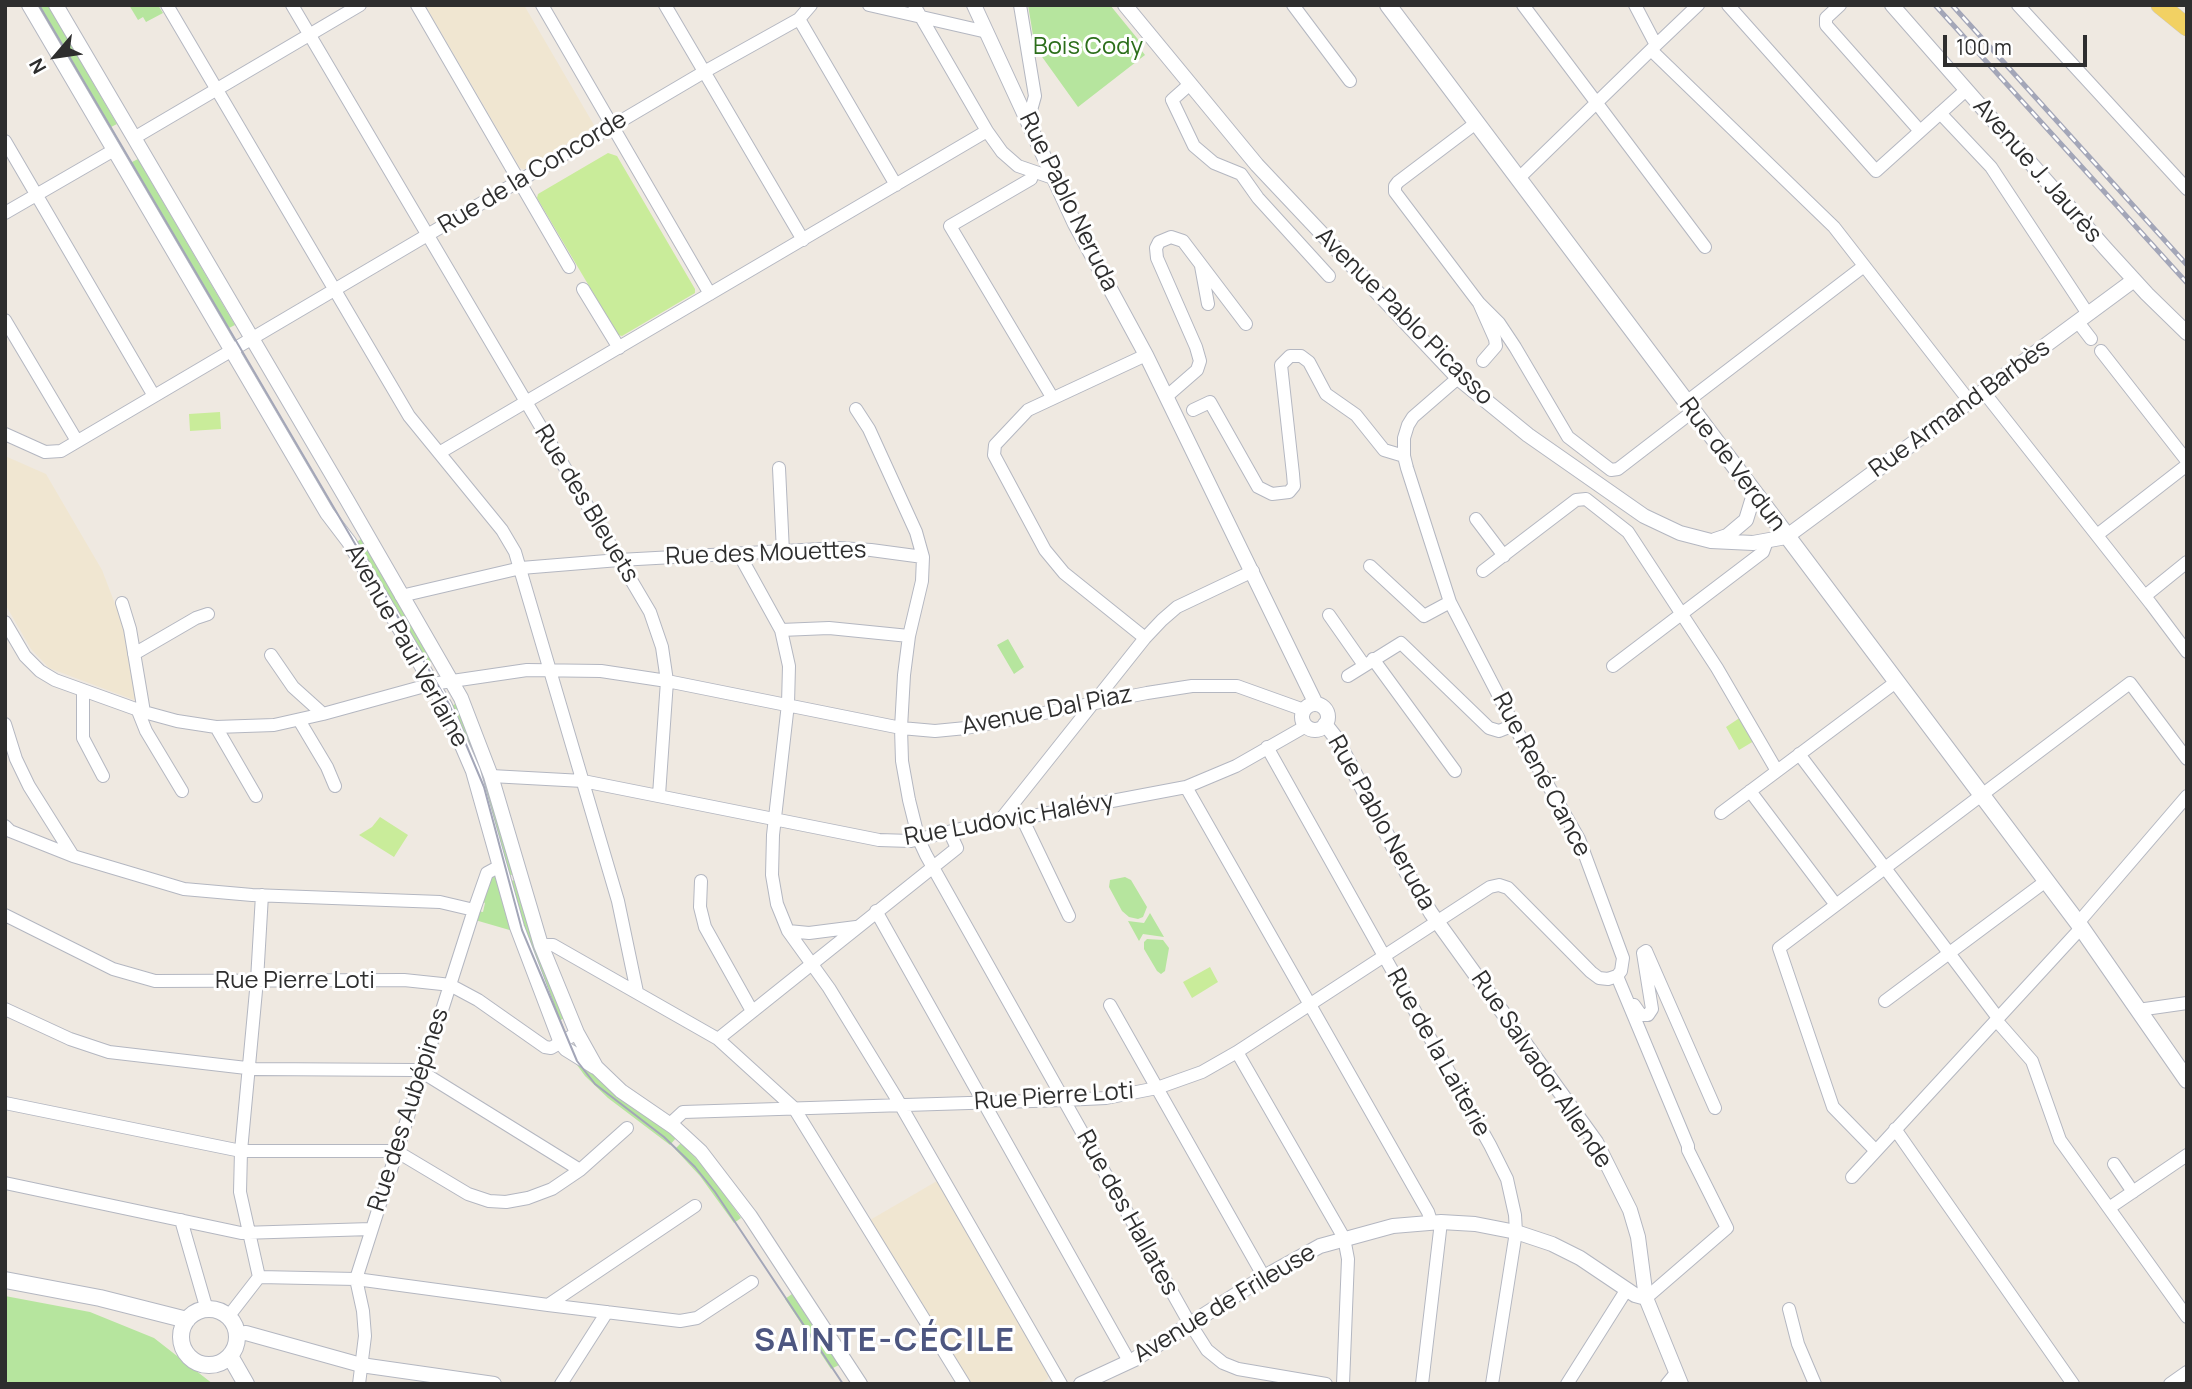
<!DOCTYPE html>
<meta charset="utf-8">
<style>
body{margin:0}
#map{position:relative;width:2192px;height:1389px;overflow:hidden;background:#efe9e1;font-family:Manrope,sans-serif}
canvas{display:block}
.frame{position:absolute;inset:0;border:7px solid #2e2e2e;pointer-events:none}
.north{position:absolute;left:21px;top:21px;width:70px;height:70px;-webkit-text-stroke:5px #fff;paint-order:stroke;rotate:241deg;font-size:19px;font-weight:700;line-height:28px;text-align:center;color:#2e2e2e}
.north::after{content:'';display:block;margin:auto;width:24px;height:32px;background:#2e2e2e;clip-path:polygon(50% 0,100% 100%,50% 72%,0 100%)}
.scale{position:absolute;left:1943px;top:35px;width:144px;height:32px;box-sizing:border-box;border:4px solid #2e2e2e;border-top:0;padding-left:9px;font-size:21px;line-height:24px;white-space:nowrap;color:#2e2e2e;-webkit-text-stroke:5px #fff;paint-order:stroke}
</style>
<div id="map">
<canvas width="2192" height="1389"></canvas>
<div class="frame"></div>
<div class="north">N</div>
<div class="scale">100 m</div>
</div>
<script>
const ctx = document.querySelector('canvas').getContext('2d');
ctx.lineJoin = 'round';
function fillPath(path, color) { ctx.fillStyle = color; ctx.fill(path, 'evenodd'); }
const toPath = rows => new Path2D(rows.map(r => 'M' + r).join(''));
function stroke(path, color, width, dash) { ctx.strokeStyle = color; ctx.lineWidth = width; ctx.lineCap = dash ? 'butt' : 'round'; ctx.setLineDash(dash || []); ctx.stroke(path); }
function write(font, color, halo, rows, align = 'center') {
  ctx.font = font + ' Manrope,sans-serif'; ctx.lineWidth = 6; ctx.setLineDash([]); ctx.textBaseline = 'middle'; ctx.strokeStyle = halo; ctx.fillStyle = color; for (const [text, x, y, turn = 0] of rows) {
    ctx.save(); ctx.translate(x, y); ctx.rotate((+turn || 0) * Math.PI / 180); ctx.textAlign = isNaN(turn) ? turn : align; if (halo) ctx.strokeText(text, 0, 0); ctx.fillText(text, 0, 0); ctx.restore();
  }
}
fillPath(toPath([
 [425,5,524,5,594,125,593,128,525,169,520,168],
 [5,456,46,474,102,570,125,630,137,697,134,700,49,668,31,649,5,604],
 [937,1181,1049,1375,1047,1380,1034,1384,971,1384,870,1220]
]), '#f0e6d1');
fillPath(toPath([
 [37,5,48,5,117,124,109,128],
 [129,5,158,5,163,13,146,22,143,17,138,20],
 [1028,5,1110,5,1141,43,1138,46,1145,55,1078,107,1035,47],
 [138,159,235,325,227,329,130,163],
 [361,539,433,660,425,665,354,544],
 [1008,639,1024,667,1014,674,997,645],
 [457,703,481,758,514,874,505,877,448,708],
 [494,875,496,876,513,931,475,920,478,911,483,912,485,903,481,901,489,878],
 [1125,877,1131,880,1147,907,1143,917,1138,919,1129,917,1122,911,1109,887,1110,880],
 [515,880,565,1018,556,1022,506,882],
 [1150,913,1164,937,1143,934,1139,941,1128,921,1144,923],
 [1147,939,1163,940,1169,948,1165,971,1161,974,1157,971,1144,949,1144,942],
 [572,1058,591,1068,676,1138,670,1145,608,1098,585,1076],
 [681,1143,708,1171,741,1218,734,1223,700,1176,675,1149],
 [792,1294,839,1365,831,1369,785,1299],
 [5,1296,90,1312,154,1338,213,1384,5,1384]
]), '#b6e59e');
fillPath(toPath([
 [608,153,617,156,695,289,695,293,622,336,618,335,537,198,538,194],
 [220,412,221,429,190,431,189,414],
 [1741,717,1754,741,1739,750,1726,727],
 [380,817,408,835,394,857,359,835,372,827],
 [1210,967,1218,982,1192,998,1183,982]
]), '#c9ec9a');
const minor = toPath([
 [167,5,409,416,502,530,515,552,618,901,637,992],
 [292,5,650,612,662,647,667,681,659,795],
 [417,5,569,267],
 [542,5,710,294],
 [665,5,803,240],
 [869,5,987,32],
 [914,5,987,131,1002,152,1018,166,1053,178],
 [1020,5,1035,96,1028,121],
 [1293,5,1350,81],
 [1523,5,1705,247],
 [1728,5,1876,171,1966,90],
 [1840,5,1826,18,1826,25,1920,131],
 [2018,5,2187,189],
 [799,19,896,185],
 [1656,45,1698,5],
 [1651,50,1834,227,1970,402],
 [1190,84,1172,100,1194,146,1214,163,1241,174,1258,198,1329,276],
 [1940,113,1991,167,2088,314],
 [1476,123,1398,182,1395,186,1395,192,1479,303,1495,339,1496,346,1483,361],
 [134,138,360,5],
 [5,141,154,396],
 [1033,172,1031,179,950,226,1052,397],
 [1518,179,1656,45,1635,5],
 [5,213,114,150],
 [1201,266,1208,304],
 [583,289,619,348],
 [1479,303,1499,323,1515,347,1568,437,1611,470,1618,469,1692,412],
 [5,320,77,441],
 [2078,322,2091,339],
 [2101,351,2187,461],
 [1983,391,2151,604,2187,652],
 [1166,397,1197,370,1200,361,1196,347,1157,258,1156,248,1159,242,1171,237,1183,241,1246,324],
 [1685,403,1864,266],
 [856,409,869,429,916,532,923,557,922,581,909,636,904,675,901,728,902,761,909,800,919,840,926,855,1186,1317,1207,1350,1223,1363,1238,1369,1326,1384],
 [1193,410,1210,402,1258,487,1272,494,1289,492,1294,486,1293,474,1281,365,1290,356,1301,356,1309,362,1326,394,1356,415,1384,450,1404,456],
 [5,434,45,452,61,451,704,72,799,19,811,5],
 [439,453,987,131],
 [779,468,783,552],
 [1476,519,1504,556],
 [2097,535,2187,465],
 [739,554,781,630,789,666,788,704,773,835,772,875,777,904,788,931,829,988,897,1099,1061,1384],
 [1370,566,1424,616,1450,602],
 [1483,571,1576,500,1586,499,1628,532,1717,668,1777,771],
 [401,596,521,568,619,560,839,548,871,550,923,557],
 [2145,596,2187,562],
 [122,603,130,629,144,712],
 [1329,615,1364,665],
 [5,622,25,656,40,671,55,680,144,712,177,721,216,727,274,725,323,714,432,684,527,670,601,671,667,681,901,728,935,731,966,728,1147,693,1192,686,1237,686,1304,710],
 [781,630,829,628,909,636],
 [1145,638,1064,573,1045,550,994,455,995,445,1028,410,1146,355],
 [134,654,196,618,208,614],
 [271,655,293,687,323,714],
 [1373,659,1455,771],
 [1613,666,1763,552,1767,541],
 [1348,676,1401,643,1489,728,1499,731,1514,725],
 [83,691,83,738,103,776],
 [138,711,146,731,182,791],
 [299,720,327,767,335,786],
 [5,724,16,759,29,786,73,856],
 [216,727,256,796],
 [1267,747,1490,1145,1507,1179,1515,1215,1516,1232,1492,1384],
 [1799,754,1998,1018],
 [491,776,583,781,879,840,911,841,1001,819,1022,818,1186,787,1236,766,1306,726],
 [1186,787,1428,1212,1431,1221],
 [1750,791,1836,905],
 [1721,813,1896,682],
 [1022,818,1069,916],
 [1001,819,1145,638,1162,620,1177,607,1253,571],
 [5,826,10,831,73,856,184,889,252,895,440,902,474,910],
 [701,881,700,907,705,927,752,1011],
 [876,911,1129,1361],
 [5,915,113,969,155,981,404,980,442,984,450,985,478,1000,545,1047,551,1048,577,1033],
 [2078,923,2187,796],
 [788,931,809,933,856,927],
 [541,945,553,945,718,1039,794,1108,964,1384],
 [1617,976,1688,1146,1688,1150,1727,1228,1646,1298],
 [1885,1001,2046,881],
 [1110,1005,1264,1277],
 [1634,1005,1641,1015,1648,1015,1652,1009,1643,953,1646,951,1715,1108],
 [5,1009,70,1039,109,1052,255,1069,414,1070,422,1072,580,1170],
 [2138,1010,2187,1003],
 [1996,1020,2032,1061,2060,1140,2187,1317],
 [718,1039,957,848,950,833],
 [1237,1052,1344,1238,1348,1259,1343,1384],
 [5,1103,241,1151,396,1151,468,1194,489,1201,506,1202,528,1198,552,1189,580,1170,627,1128],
 [670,1124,683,1112,1064,1100,1106,1098,1157,1088,1202,1072,1237,1052,1490,887,1499,885,1508,888,1591,972,1599,978,1608,979,1617,976,1621,971,1623,958,1579,839,1517,731,1450,602,1407,468,1404,456,1404,438,1408,425,1413,417,1458,378],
 [1895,1129,2073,1384],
 [1876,1151,1833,1107,1779,948,2130,683,2187,759],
 [2114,1164,2133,1192],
 [1852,1177,2081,928],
 [5,1183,241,1233,371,1229],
 [2109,1208,2187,1155],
 [181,1220,207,1310],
 [259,1277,356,1279,548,1305,695,1206],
 [259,1277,240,1192,241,1151,257,980,262,895],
 [548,1305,680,1321,697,1318,752,1282],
 [1789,1309,1798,1344,1815,1384],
 [228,1317,259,1277],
 [359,1384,365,1336,363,1311,356,1279,474,910,487,873,500,866],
 [561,1384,607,1312],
 [1422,1384,1441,1222],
 [1567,1384,1627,1289],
 [1667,1384,1676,1373],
 [2170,1384,2187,1372]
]);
const tertiary = toPath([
 [29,5,327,513,349,542,445,706,473,771,517,927,561,1043,566,1049,595,1067],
 [56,5,347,500,461,698,491,776,541,945,577,1033,596,1067,621,1091,675,1128,701,1152,750,1216,860,1384],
 [974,5,1075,224,1146,355,1316,704],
 [1125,5,1257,165,1458,378,1528,435,1644,516,1680,533,1711,541,1753,543,1786,537,2134,280],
 [1892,5,2106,249,2147,294,2187,333],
 [1715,540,1727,536,1746,520,1754,494],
 '1302 717a13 13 0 1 1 26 0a13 13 0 1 1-26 0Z',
 [1325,724,1336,738,1407,873,1431,913,1596,1142,1630,1210,1638,1237,1646,1298,1681,1384],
 [237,1334,246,1333,361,1365,494,1384],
 [1081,1384,1135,1359,1264,1277,1320,1246,1393,1226,1441,1222,1475,1224,1516,1232,1552,1244,1580,1258,1635,1295,1646,1298]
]);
const secondary = toPath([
 [1388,5,2078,923,2187,1080],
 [5,1280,100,1298,187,1320],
 '181 1337a28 28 0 1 1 56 0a28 28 0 1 1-56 0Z',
 [230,1356,246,1384]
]);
const primary = toPath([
 [2160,5,2187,27]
]);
stroke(minor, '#b4b7c1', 14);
stroke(tertiary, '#b4b7c1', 16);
stroke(secondary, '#b4b7c1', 18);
stroke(primary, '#c9c9c9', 19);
stroke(minor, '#fff', 12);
stroke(tertiary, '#fff', 14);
stroke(secondary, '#fff', 16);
stroke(primary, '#f2d163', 18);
stroke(toPath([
 [39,5,449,704,484,787,522,930,577,1061,595,1084,664,1137,695,1167,715,1192,843,1384]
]), '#a3a6b8', 2);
const rail = toPath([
 [1935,5,2187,283],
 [1952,5,2187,265]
]);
stroke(rail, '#a3a6b8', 5);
stroke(rail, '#fff', 2.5, [8]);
write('24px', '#2c6e1b', '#fff', [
 ["Bois Cody",1088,47]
]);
write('24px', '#2e2e2e', '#fff', [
 ["Avenue J. Jaurès",2037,171,49],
 ["Rue de la Concorde",533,173,-31],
 ["Rue Pablo Neruda",1068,202,64],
 ["Avenue Pablo Picasso",1404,317,45],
 ["Rue Armand Barbès",1960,409,-36],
 ["Rue de Verdun",1732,465,53],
 ["Rue des Bleuets",586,504,59],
 ["Rue des Mouettes",766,554,-2],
 ["Avenue Paul Verlaine",406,646,61],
 ["Avenue Dal Piaz",1047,711,-11],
 ["Rue René Cance",1541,775,62],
 ["Rue Ludovic Halévy",1009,820,-10],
 ["Rue Pablo Neruda",1381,823,61],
 ["Rue Pierre Loti",295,981],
 ["Rue de la Laiterie",1438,1053,61],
 ["Rue Salvador Allende",1541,1070,56],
 ["Rue Pierre Loti",1054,1097,-4],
 ["Rue des Aubépines",409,1110,-72],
 ["Rue des Hallates",1127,1213,61],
 ["Avenue de Frileuse",1225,1304,-31]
]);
ctx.letterSpacing = '2px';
write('bold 32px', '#4d5680', '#fff', [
 ["SAINTE-CÉCILE",885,1342]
]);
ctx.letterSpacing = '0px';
</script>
